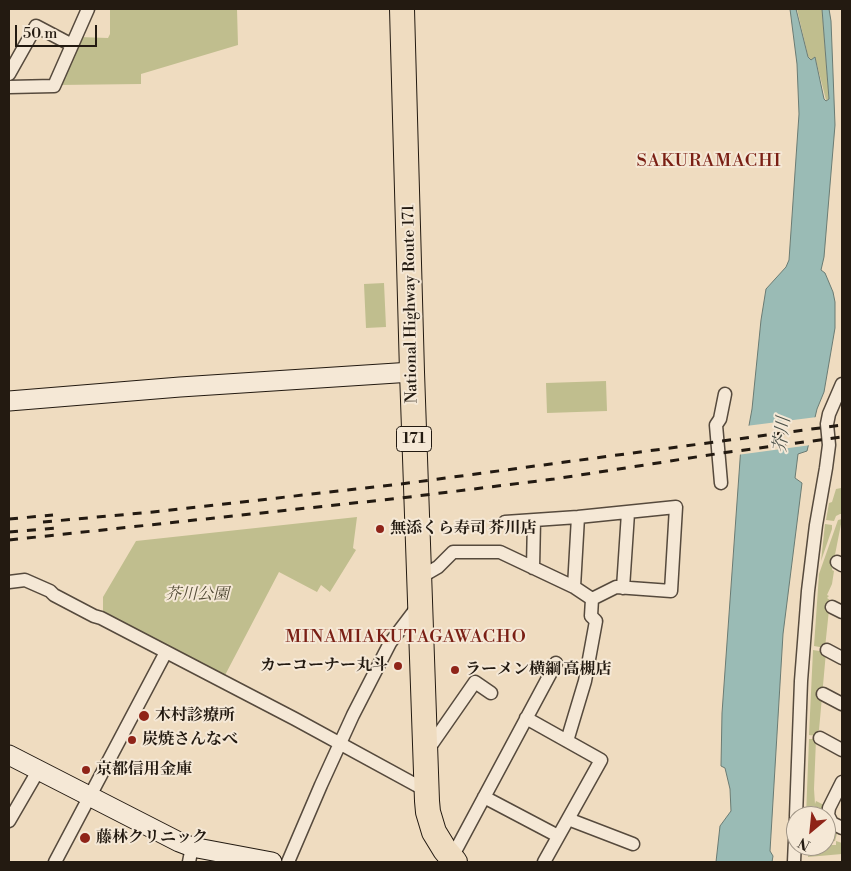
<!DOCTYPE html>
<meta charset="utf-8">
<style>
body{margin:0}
#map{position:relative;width:851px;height:871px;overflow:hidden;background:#efdcc0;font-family:"Libre Bodoni",serif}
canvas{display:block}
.frame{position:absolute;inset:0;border:10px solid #231a11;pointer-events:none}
.north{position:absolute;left:786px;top:806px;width:50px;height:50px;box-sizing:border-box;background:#f5e8d6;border:1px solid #a19687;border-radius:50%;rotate:208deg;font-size:14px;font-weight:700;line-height:20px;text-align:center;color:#231a11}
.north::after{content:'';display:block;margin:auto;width:18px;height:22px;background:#8f2418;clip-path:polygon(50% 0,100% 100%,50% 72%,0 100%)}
.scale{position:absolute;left:15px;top:25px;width:82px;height:22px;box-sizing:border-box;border:2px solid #231a11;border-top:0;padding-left:6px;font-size:15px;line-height:18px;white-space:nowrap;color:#231a11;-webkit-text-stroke:4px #f5e8d6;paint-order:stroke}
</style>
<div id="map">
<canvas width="851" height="871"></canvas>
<div class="frame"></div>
<div class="north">N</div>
<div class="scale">50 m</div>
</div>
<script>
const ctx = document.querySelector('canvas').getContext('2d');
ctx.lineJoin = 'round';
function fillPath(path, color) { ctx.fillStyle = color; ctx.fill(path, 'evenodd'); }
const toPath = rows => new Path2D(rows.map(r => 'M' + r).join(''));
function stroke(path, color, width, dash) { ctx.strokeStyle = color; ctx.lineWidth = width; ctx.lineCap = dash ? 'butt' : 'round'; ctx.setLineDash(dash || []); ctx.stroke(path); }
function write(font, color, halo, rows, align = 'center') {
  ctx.font = font + ' "Libre Bodoni","Noto Serif JP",serif'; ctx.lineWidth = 4; ctx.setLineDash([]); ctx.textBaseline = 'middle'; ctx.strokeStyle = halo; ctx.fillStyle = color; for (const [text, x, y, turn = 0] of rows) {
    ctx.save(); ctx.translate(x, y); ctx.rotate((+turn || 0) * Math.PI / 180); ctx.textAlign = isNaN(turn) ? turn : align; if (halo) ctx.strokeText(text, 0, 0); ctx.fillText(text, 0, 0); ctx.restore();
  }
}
fillPath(toPath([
 [110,9,237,9,238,45,141,74,141,84,58,85,79,37,108,38,110,34],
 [797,9,822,9,829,99,826,100,815,57,811,60,808,56],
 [384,283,386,327,366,328,364,284],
 [606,381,607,411,547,413,546,383],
 [842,485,842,514,840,514,836,516,834,521,826,520,829,503,832,502,836,489,841,488],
 [357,517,353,548,356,550,330,592,321,585,317,592,279,572,223,679,103,616,103,597,136,541],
 [842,519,832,570,834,571,832,584,827,595,829,596,827,598,830,600,825,648,814,646,819,574,838,520],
 [825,524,832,525,832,529,821,561],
 [813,650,826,652,819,730,817,731,817,736,809,735],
 [809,739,816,739,814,789,815,804,816,801,824,805,825,816,806,816],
 [826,819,838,830,835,841,826,842],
 [836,841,842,843,842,854,808,857,808,850,811,846,826,846,826,843,831,842,832,845,836,845]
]), '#c0be8e');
const water = toPath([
 [790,9,796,9,808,57,811,60,815,57,824,99,826,101,829,99,822,9,829,9,831,21,835,125,824,257,821,270,825,273,833,292,835,302,835,328,824,392,817,409,807,451,798,454,795,478,802,483,783,634,770,851,773,856,772,862,716,862,720,826,731,811,730,789,725,768,721,766,722,713,741,446,748,431,752,409,761,320,766,289,786,267,789,260,799,114,797,64,790,9]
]);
fillPath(water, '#9abbb5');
stroke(water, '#6a7b73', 1);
fillPath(toPath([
 [817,417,811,445,737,455,738,445,746,426]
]), '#efdcc0');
const street = toPath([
 [9,74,36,26,72,45],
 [9,87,54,86,88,9],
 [721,483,716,425,720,419,725,394],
 [505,522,578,517,676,507,671,591,616,587,592,599],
 [837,562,842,565],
 [533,568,534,520],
 [419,578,438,567,453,552,500,552,574,587,592,599],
 [9,582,25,580,50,591,54,595,94,616,101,618,295,719,427,791],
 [574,587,578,517],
 [623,588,628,513],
 [832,607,842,612],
 [827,650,842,658],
 [823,694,842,704],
 [526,718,601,760,544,862],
 [820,738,842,750],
 [567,741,585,681,596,621,591,616,592,599],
 [427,751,475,682,491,693],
 [842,782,829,808,828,815,832,823,842,828],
 [484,797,558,836],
 [796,816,801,681,808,591,816,525,826,468,829,445,827,424,829,414,842,384],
 [568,819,633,844],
 [9,821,38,771],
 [451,859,556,663],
 [55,862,166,652],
 [189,862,192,847],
 [288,862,321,785,353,715,390,643,418,606],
 [794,862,796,817]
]);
const secondary = toPath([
 [9,401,180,387,412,372],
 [9,755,179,842,192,847,272,862]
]);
const highway = toPath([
 [402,9,412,372,427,801,428,812,434,832,445,850,455,862]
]);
stroke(street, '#564a3d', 15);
stroke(secondary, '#231a11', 21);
stroke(highway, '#231a11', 26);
stroke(street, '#f5e8d6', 12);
stroke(secondary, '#f5e8d6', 19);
stroke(highway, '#efdcc0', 24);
stroke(toPath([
 [9,519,53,515],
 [43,522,153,512,401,484,842,425],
 [9,532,56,528],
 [9,540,401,498,554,479,722,453,842,437]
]), '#231a11', 3, [9, 9]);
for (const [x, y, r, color] of [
 [380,529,5,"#8f2418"],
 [398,666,5,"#8f2418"],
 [455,670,5,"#8f2418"],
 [144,716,6,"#8f2418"],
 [132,740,5,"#8f2418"],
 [86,770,5,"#8f2418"],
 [85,838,6,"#8f2418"]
]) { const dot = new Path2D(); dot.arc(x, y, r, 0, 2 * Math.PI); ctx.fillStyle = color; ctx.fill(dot); stroke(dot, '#f5e8d6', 2); }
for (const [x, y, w] of [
 [414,439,35]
]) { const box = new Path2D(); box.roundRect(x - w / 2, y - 12.5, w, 25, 4); ctx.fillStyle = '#f5e8d6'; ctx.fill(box); stroke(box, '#231a11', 1); }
write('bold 15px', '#231a11', null, [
 ["171",414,439]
]);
write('16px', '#231a11', '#f5e8d6', [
 ["National Highway Route 171",411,304,-91]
]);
write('bold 16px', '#231a11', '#f5e8d6', [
 ["無添くら寿司 芥川店",390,529],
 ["カーコーナー丸斗",388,666,"right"],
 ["ラーメン横綱 高槻店",465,670],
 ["木村診療所",155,716],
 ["炭焼さんなべ",142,740],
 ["京都信用金庫",96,770],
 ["藤林クリニック",96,838]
], 'left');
write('italic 16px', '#524b36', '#f5e8d6', [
 ["芥川公園",197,595]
]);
ctx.letterSpacing = '1px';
write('18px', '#7a1f14', '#f5e8d6', [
 ["SAKURAMACHI",709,162],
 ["MINAMIAKUTAGAWACHO",406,638]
]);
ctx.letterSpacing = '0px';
write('italic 18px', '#4d524a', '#f5e8d6', [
 ["芥川",783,435,-83]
]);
</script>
